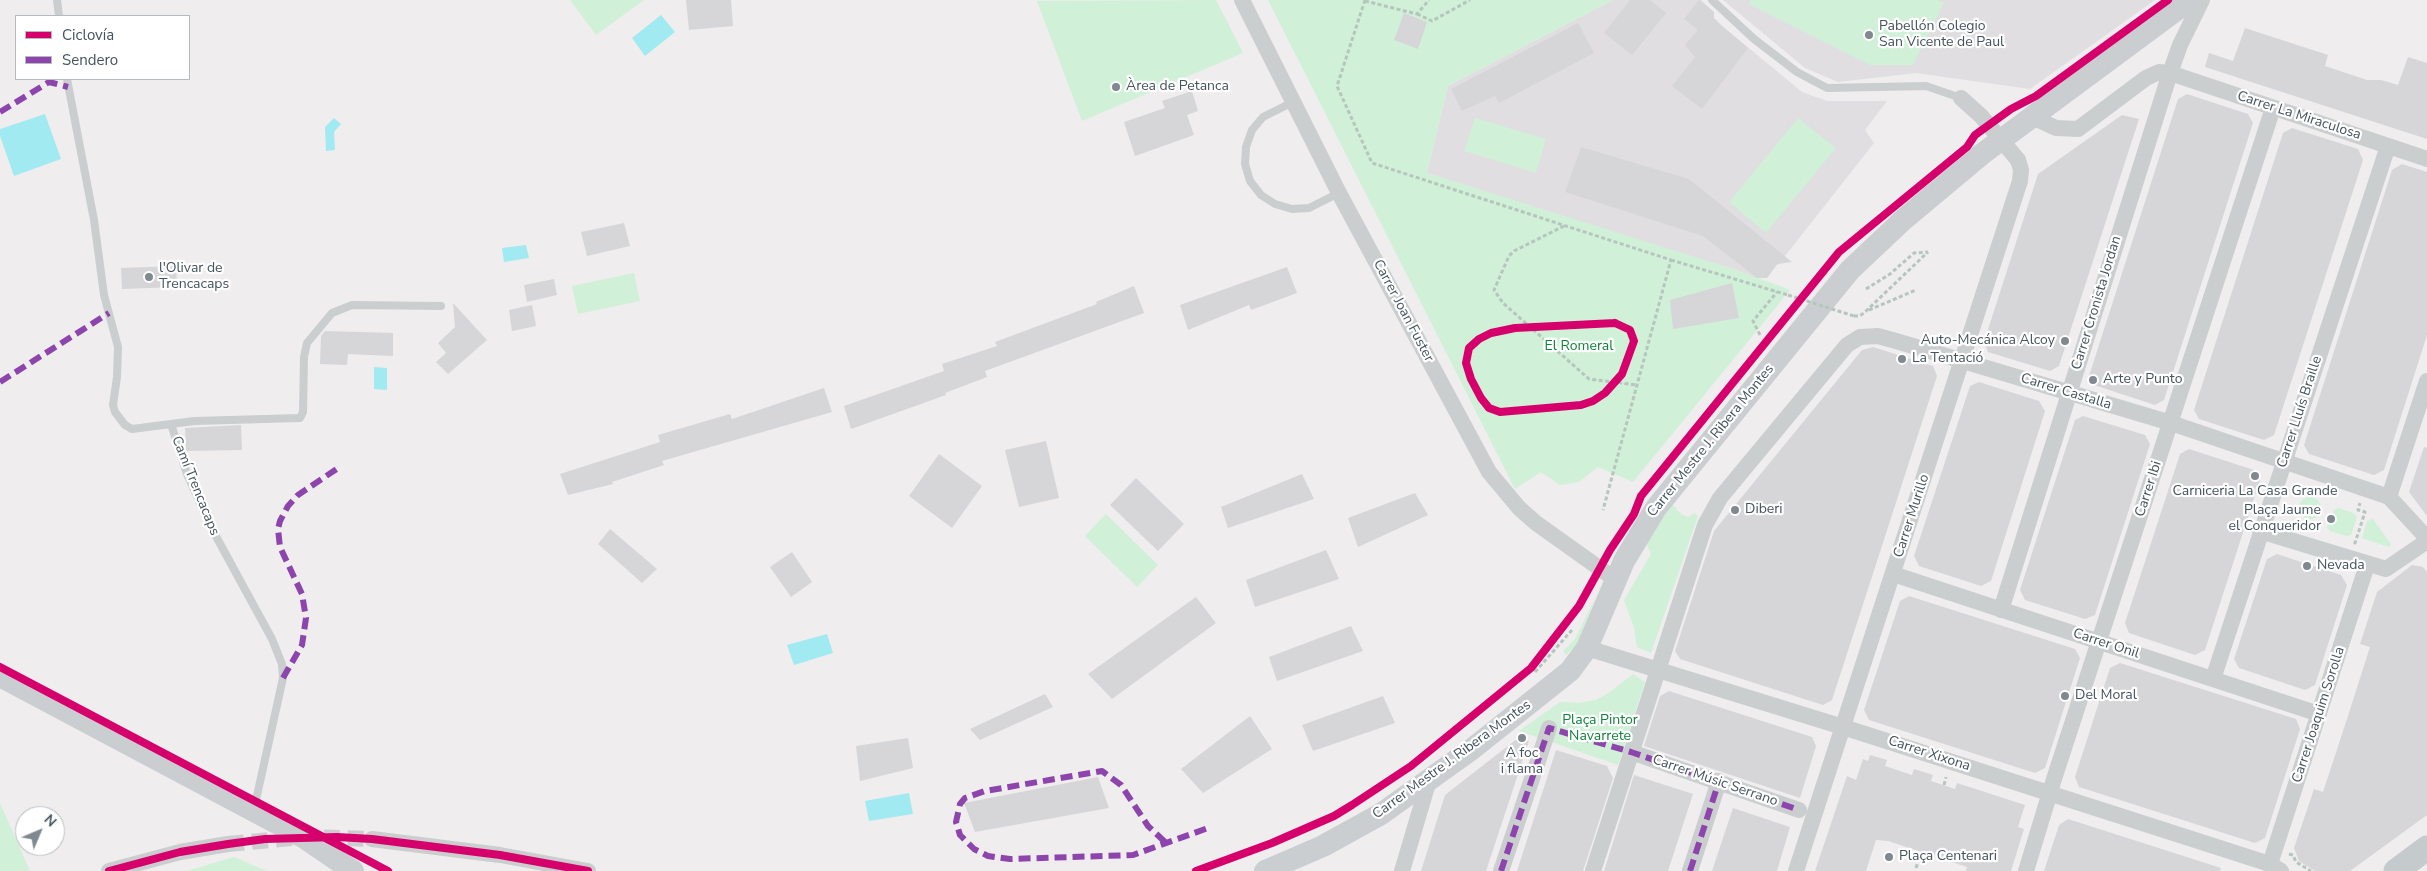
<!DOCTYPE html>
<meta charset="utf-8">
<style>
body{margin:0}
#map{position:relative;width:2427px;height:871px;overflow:hidden;background:#efedee;font-family:"Nunito Sans",sans-serif}
canvas{display:block}
.legend{position:absolute;left:15px;top:15px;width:175px;height:65px;box-sizing:border-box;background:#fff;border:1px solid #b4babe;margin:0;padding:6px 9px;list-style:none;font-size:15px;color:#44535c}
.legend li{display:flex;align-items:center;gap:10px;height:25px}
.legend b{width:25px;border:1px solid #b4babe}
.north{position:absolute;left:15px;top:806px;width:50px;height:50px;box-sizing:border-box;background:#fff;border:1px solid #b4babe;border-radius:50%;rotate:45deg;font-size:14px;font-weight:700;line-height:20px;text-align:center;color:#44535c}
.north::after{content:'';display:block;margin:auto;width:18px;height:22px;background:#80898f;clip-path:polygon(50% 0,100% 100%,50% 72%,0 100%)}
</style>
<div id="map">
<canvas width="2427" height="871"></canvas>
<ul class="legend">
<li><b style="height:6px;background:#d6006c"></b>Ciclovía</li>
<li><b style="height:6px;background:#8e44ad"></b>Sendero</li>
</ul>
<div class="north">N</div>
</div>
<script>
const ctx = document.querySelector('canvas').getContext('2d');
ctx.lineJoin = 'round';
function fillPath(path, color) { ctx.fillStyle = color; ctx.fill(path, 'evenodd'); }
const toPath = rows => new Path2D(rows.map(r => 'M' + r).join(''));
function stroke(path, color, width, dash) { ctx.strokeStyle = color; ctx.lineWidth = width; ctx.lineCap = dash ? 'butt' : 'round'; ctx.setLineDash(dash || []); ctx.stroke(path); }
function write(font, color, halo, rows, align = 'center') {
  ctx.font = font + ' "Nunito Sans",sans-serif'; ctx.lineWidth = 4.5; ctx.setLineDash([]); ctx.textBaseline = 'middle'; ctx.strokeStyle = halo; ctx.fillStyle = color; for (const [text, x, y, turn = 0] of rows) {
    ctx.save(); ctx.translate(x, y); ctx.rotate((+turn || 0) * Math.PI / 180); ctx.textAlign = isNaN(turn) ? turn : align; if (halo) ctx.strokeText(text, 0, 0); ctx.fillText(text, 0, 0); ctx.restore();
  }
}
fillPath(toPath([
 [1613,0,1701,0,1714,12,1714,18,1721,25,1802,92,1827,101,1887,101,1865,130,1874,143,1785,256,1785,261,1777,265,1767,278,1757,278,1427,173,1448,86],
 [1723,0,2155,0,2030,89,1916,73,1838,82,1805,68]
]), '#e0dee0');
fillPath(toPath([
 [570,0,644,0,596,35],
 [1216,0,1243,53,1082,121,1037,1],
 [1268,0,1613,0,1448,86,1427,173,1737,270,1790,290,1633,482,1598,467,1579,482,1560,485,1541,472,1515,489],
 [1751,0,1938,0,1944,3,1913,65,1870,65,1749,4],
 [1475,118,1546,139,1536,173,1464,151],
 [1798,118,1836,148,1766,233,1729,202],
 [634,273,640,301,578,314,572,286],
 '2299 508a11 11 0 1 1 22 0a11 11 0 1 1-22 0Z',
 [1672,504,1681,514,1688,517,1694,513,1698,516,1651,653,1637,647,1634,628,1624,600,1651,554,1646,543],
 [2339,508,2353,513,2357,517,2351,535,2347,536,2330,531,2327,527,2334,510],
 [1106,514,1158,565,1137,587,1085,536],
 [2373,519,2391,544,2389,547,2362,538,2367,521],
 [1595,598,1578,643,1566,655,1563,651,1575,639],
 [1633,674,1645,682,1618,765,1519,731,1560,702,1579,703,1596,700,1610,692],
 [0,803,30,871,0,871],
 [234,857,267,871,187,871]
]), '#d0f0d8');
fillPath(toPath([
 [661,15,675,32,645,56,632,38],
 [45,114,61,159,14,176,0,136,0,129],
 [334,118,341,124,334,132,335,150,326,151,325,127],
 [526,245,529,258,504,262,502,248],
 [374,367,387,368,387,390,374,389],
 [827,634,833,653,794,665,787,645],
 [909,793,913,814,869,821,865,801]
]), '#a1eaf2');
fillPath(toPath([
 [686,0,731,0,733,26,689,30],
 [1630,0,1650,0,1666,13,1632,55,1604,33],
 [1699,0,1714,12,1714,18,1721,25,1748,48,1702,109,1672,86,1695,57,1685,45,1698,30,1684,19],
 [1404,13,1427,22,1418,49,1394,40],
 [1578,23,1594,53,1499,103,1495,96,1462,111,1451,89],
 [2245,28,2328,55,2325,66,2367,80,2381,80,2398,85,2408,57,2427,63,2427,139,2205,67,2209,53,2233,61],
 [1192,91,1198,111,1187,115,1194,135,1135,156,1124,122,1165,108,1162,101],
 [2187,94,2248,114,2253,123,2164,400,2155,405,2094,385,2089,376,2178,99],
 [2122,115,2139,119,2059,366,2050,371,1988,352,1984,342,2038,174],
 [2292,128,2358,149,2363,160,2274,435,2264,440,2199,419,2194,410,2283,133],
 [1581,147,1689,179,1792,262,1777,264,1767,278,1757,278,1703,236,1565,192],
 [2402,164,2427,172,2427,335,2384,470,2374,475,2309,454,2304,445,2392,170],
 [624,223,630,246,587,256,581,232],
 [176,266,177,287,122,289,121,268],
 [1287,267,1297,293,1251,310,1249,305,1188,330,1180,305],
 [554,279,557,295,527,302,524,285],
 [1732,283,1739,318,1673,329,1670,300],
 [1134,286,1144,313,985,371,987,377,945,393,946,395,851,429,844,406,944,371,942,364,997,346,995,342,1097,304,1096,302],
 [453,303,487,340,448,374,436,362,446,353,438,343,455,327],
 [532,305,536,326,512,331,509,310],
 [325,331,393,333,393,356,348,354,347,365,320,364,321,336],
 [1873,347,1933,366,1937,376,1832,700,1823,705,1680,659,1675,651,1714,531,1862,350],
 [1979,382,2039,401,2045,411,1991,581,1981,586,1919,566,1914,556,1970,386],
 [824,388,832,412,662,461,664,465,612,482,613,484,568,495,560,474,660,442,658,435,730,414,732,419],
 [2083,416,2145,435,2150,444,2095,615,2085,619,2025,600,2020,590,2075,420],
 [241,425,242,450,186,451,185,428],
 [1046,441,1059,498,1019,507,1005,450],
 [2424,447,2427,448,2427,516,2409,492],
 [2189,449,2254,470,2260,480,2205,650,2195,655,2129,633,2125,623,2180,454],
 [939,454,982,486,952,528,909,496],
 [1302,474,1314,499,1228,528,1221,507],
 [1136,478,1184,524,1158,551,1110,505],
 [1415,493,1428,515,1358,547,1348,518],
 [610,529,657,569,642,583,598,544],
 [1326,550,1339,579,1255,607,1246,580],
 [792,552,812,582,791,597,770,567],
 [2277,554,2341,575,2347,585,2315,685,2305,690,2239,668,2234,659,2267,559],
 [2412,565,2423,567,2427,572,2427,815,2350,871,2315,871,2299,861,2294,848,2314,789,2323,792,2347,719,2370,647,2360,644,2377,592],
 [1909,596,2075,649,2080,658,2045,768,2035,773,1869,720,1864,710,1900,601],
 [1196,597,1216,623,1112,699,1088,674],
 [1351,626,1363,651,1277,681,1269,657],
 [2120,663,2296,719,2300,729,2265,838,2255,843,2079,787,2075,777,2099,702,2110,668],
 [1669,691,1812,737,1816,746,1800,798,1644,746,1660,696],
 [1045,694,1053,707,980,740,970,729],
 [1383,696,1395,723,1313,751,1302,725],
 [1250,716,1272,749,1203,793,1181,769],
 [908,738,913,768,860,781,856,746],
 [1518,738,1529,741,1486,871,1421,871,1445,795],
 [1556,750,1607,766,1613,778,1583,871,1517,871],
 [1870,755,1887,760,1885,766,1912,775,1914,769,1933,775,1931,781,1955,789,1957,783,2025,805,2018,827,2024,829,2011,871,1966,871,1967,867,1888,841,1876,840,1866,871,1815,871,1847,776,1856,780,1863,759,1868,761],
 [1634,775,1693,794,1668,871,1604,871],
 [1098,777,1109,808,975,832,964,803],
 [1733,808,1790,827,1777,871,1712,871],
 [2068,819,2221,868,2220,871,2044,871,2059,825]
]), '#d6d6d8');
stroke(toPath([
 [228,844,302,837,372,839]
]), '#cdced1', 16, [16, 8]);
stroke(toPath([
 [1365,0,1337,86,1372,163,1671,260,1603,510],
 [1365,1,1417,14,1429,0],
 [1417,14,1432,21,1470,0],
 [1564,226,1514,251,1509,256,1494,290,1503,303,1589,379,1637,385],
 [1671,260,1788,295],
 [1866,289,1890,274,1914,253,1928,252],
 [1869,310,1916,290],
 [1854,316,1860,316,1866,311,1928,252],
 [1760,335,1753,321,1777,292],
 [2354,542,2355,543,2365,512,2358,510,2360,503],
 [1535,672,1572,630],
 [1944,785,1946,777],
 [2289,854,2293,855,2296,862,2311,871],
 [1916,868,1921,852]
]), '#b6c5be', 3, [4, 2.5]);
stroke(toPath([
 [57,0,59,16],
 [1712,0,1754,39,1797,72,1827,88,1926,86,1961,98],
 [67,79,94,220,104,295,118,347,117,377,113,405,115,412,125,425,132,429,171,424,187,474,212,529,272,639,282,664,283,678,254,809],
 [1293,102,1263,117,1252,130,1246,147,1245,164,1250,181,1261,195,1275,204,1292,209,1309,208,1339,193],
 [171,424,194,421,300,418,303,412,304,357,307,343,332,313,352,305,441,306]
]), '#cacecf', 8);
stroke(toPath([
 [1242,0,1339,193,1489,472,1519,508,1536,523,1616,580],
 [2032,117,2056,128,2078,129,2146,78,2159,72,2170,73,2427,159],
 [2389,497,2427,381],
 [2260,531,2386,569,2427,541],
 [1893,574,2319,714],
 [2001,610,2170,73,2180,45,2202,0],
 [1587,648,1843,727,2270,864,2281,871],
 [2213,679,2388,146],
 [1631,752,1799,810],
 [372,839,500,855,588,871],
 [2270,864,2367,565],
 [109,871,180,852,228,844],
 [1402,871,1429,780],
 [1501,871,1549,728],
 [1593,871,1705,525,1720,498,1847,345,1860,337,1878,336,1896,341,2171,423,2389,497,2427,538],
 [1690,871,1719,781],
 [1796,871,2020,181,2021,170,2018,160],
 [2026,871,2054,779,2273,108]
]), '#cacecf', 16);
stroke(toPath([
 [0,676,303,837,353,871],
 [1265,871,1323,846,1381,814,1472,749,1570,671,1587,648,1624,561,1656,508,1850,270,1903,220,1982,154,2190,0]
]), '#caced1', 22);
stroke(toPath([
 [2396,871,2427,848]
]), '#c5cacd', 25);
stroke(toPath([
 [1788,295,1854,316]
]), '#b6c5be', 3, [4, 2.5]);
stroke(toPath([
 [1961,98,1981,116,2018,160]
]), '#cacecf', 16);
stroke(toPath([
 [0,112,49,82,68,87],
 [0,382,109,313],
 [283,678,302,645,306,618,302,594,280,547,278,529,280,521,288,506,298,495,338,468],
 [1165,842,1148,826,1121,785,1102,771,985,791,965,798,960,804,956,822,960,835,974,849,988,856,1010,859,1133,855,1208,828],
 [1501,871,1549,728,1631,752,1799,810],
 [1690,871,1719,781]
]), '#8e44ad', 6, [12, 6]);
stroke(toPath([
 [1615,323,1630,330,1634,341,1622,374,1605,393,1593,401,1581,405,1500,412,1489,408,1481,398,1471,379,1466,363,1469,348,1479,339,1491,333,1515,328,1615,323],
 [0,667,388,871],
 [109,871,180,852,228,844,265,839,337,837,372,839,500,855,588,871],
 [1196,871,1272,843,1334,816,1352,805,1411,766,1531,668,1579,606,1610,550,1634,514,1641,496,1839,252,1967,147,1975,135,2011,109,2036,96,2168,0]
]), '#d6006c', 8);
for (const [x, y, r, color] of [
 [1869,35,5,"#80898f"],
 [1116,87,5,"#80898f"],
 [149,277,5,"#80898f"],
 [2065,341,5,"#80898f"],
 [1902,359,5,"#80898f"],
 [2093,380,5,"#80898f"],
 [2255,476,5,"#80898f"],
 [1735,510,5,"#80898f"],
 [2331,519,5,"#80898f"],
 [2307,566,5,"#80898f"],
 [2065,696,5,"#80898f"],
 [1522,738,5,"#80898f"],
 [1889,857,5,"#80898f"]
]) { const dot = new Path2D(); dot.arc(x, y, r, 0, 2 * Math.PI); ctx.fillStyle = color; ctx.fill(dot); stroke(dot, '#fff', 2); }
write('14px', '#44535c', '#fff', [
 ["Pabellón Colegio",1879,27],
 ["San Vicente de Paul",1879,43],
 ["Àrea de Petanca",1126,87],
 ["l'Olivar de",159,269],
 ["Trencacaps",159,285],
 ["Auto-Mecánica Alcoy",2055,341,"right"],
 ["La Tentació",1912,359],
 ["Arte y Punto",2103,380],
 ["Carniceria La Casa Grande",2255,492,"center"],
 ["Diberi",1745,510],
 ["Plaça Jaume",2321,511,"right"],
 ["el Conqueridor",2321,527,"right"],
 ["Nevada",2317,566],
 ["Del Moral",2075,696],
 ["A foc",1522,754,"center"],
 ["i flama",1522,770,"center"],
 ["Plaça Centenari",1899,857]
], 'left');
write('14px', '#44535c', '#fff', [
 ["Carrer La Miraculosa",2299,116,18],
 ["Carrer Cronista Jordan",2097,303,-73],
 ["Carrer Joan Fuster",1403,311,62],
 ["Carrer Castalla",2066,392,17],
 ["Carrer Lluís Braille",2300,412,-72],
 ["Carrer Mestre J. Ribera Montes",1711,441,-51],
 ["Camí Trencacaps",195,486,68],
 ["Carrer Ibi",2149,489,-72],
 ["Carrer Murillo",1912,516,-72],
 ["Carrer Onil",2106,644,18],
 ["Carrer Joaquim Sorolla",2319,715,-72],
 ["Carrer Xixona",1929,754,18],
 ["Carrer Mestre J. Ribera Montes",1452,760,-36],
 ["Carrer Músic Serrano",1715,781,19]
]);
write('14px', '#0f823b', '#fff', [
 ["El Romeral",1579,347],
 ["Plaça Pintor",1600,721],
 ["Navarrete",1600,737]
]);
</script>
